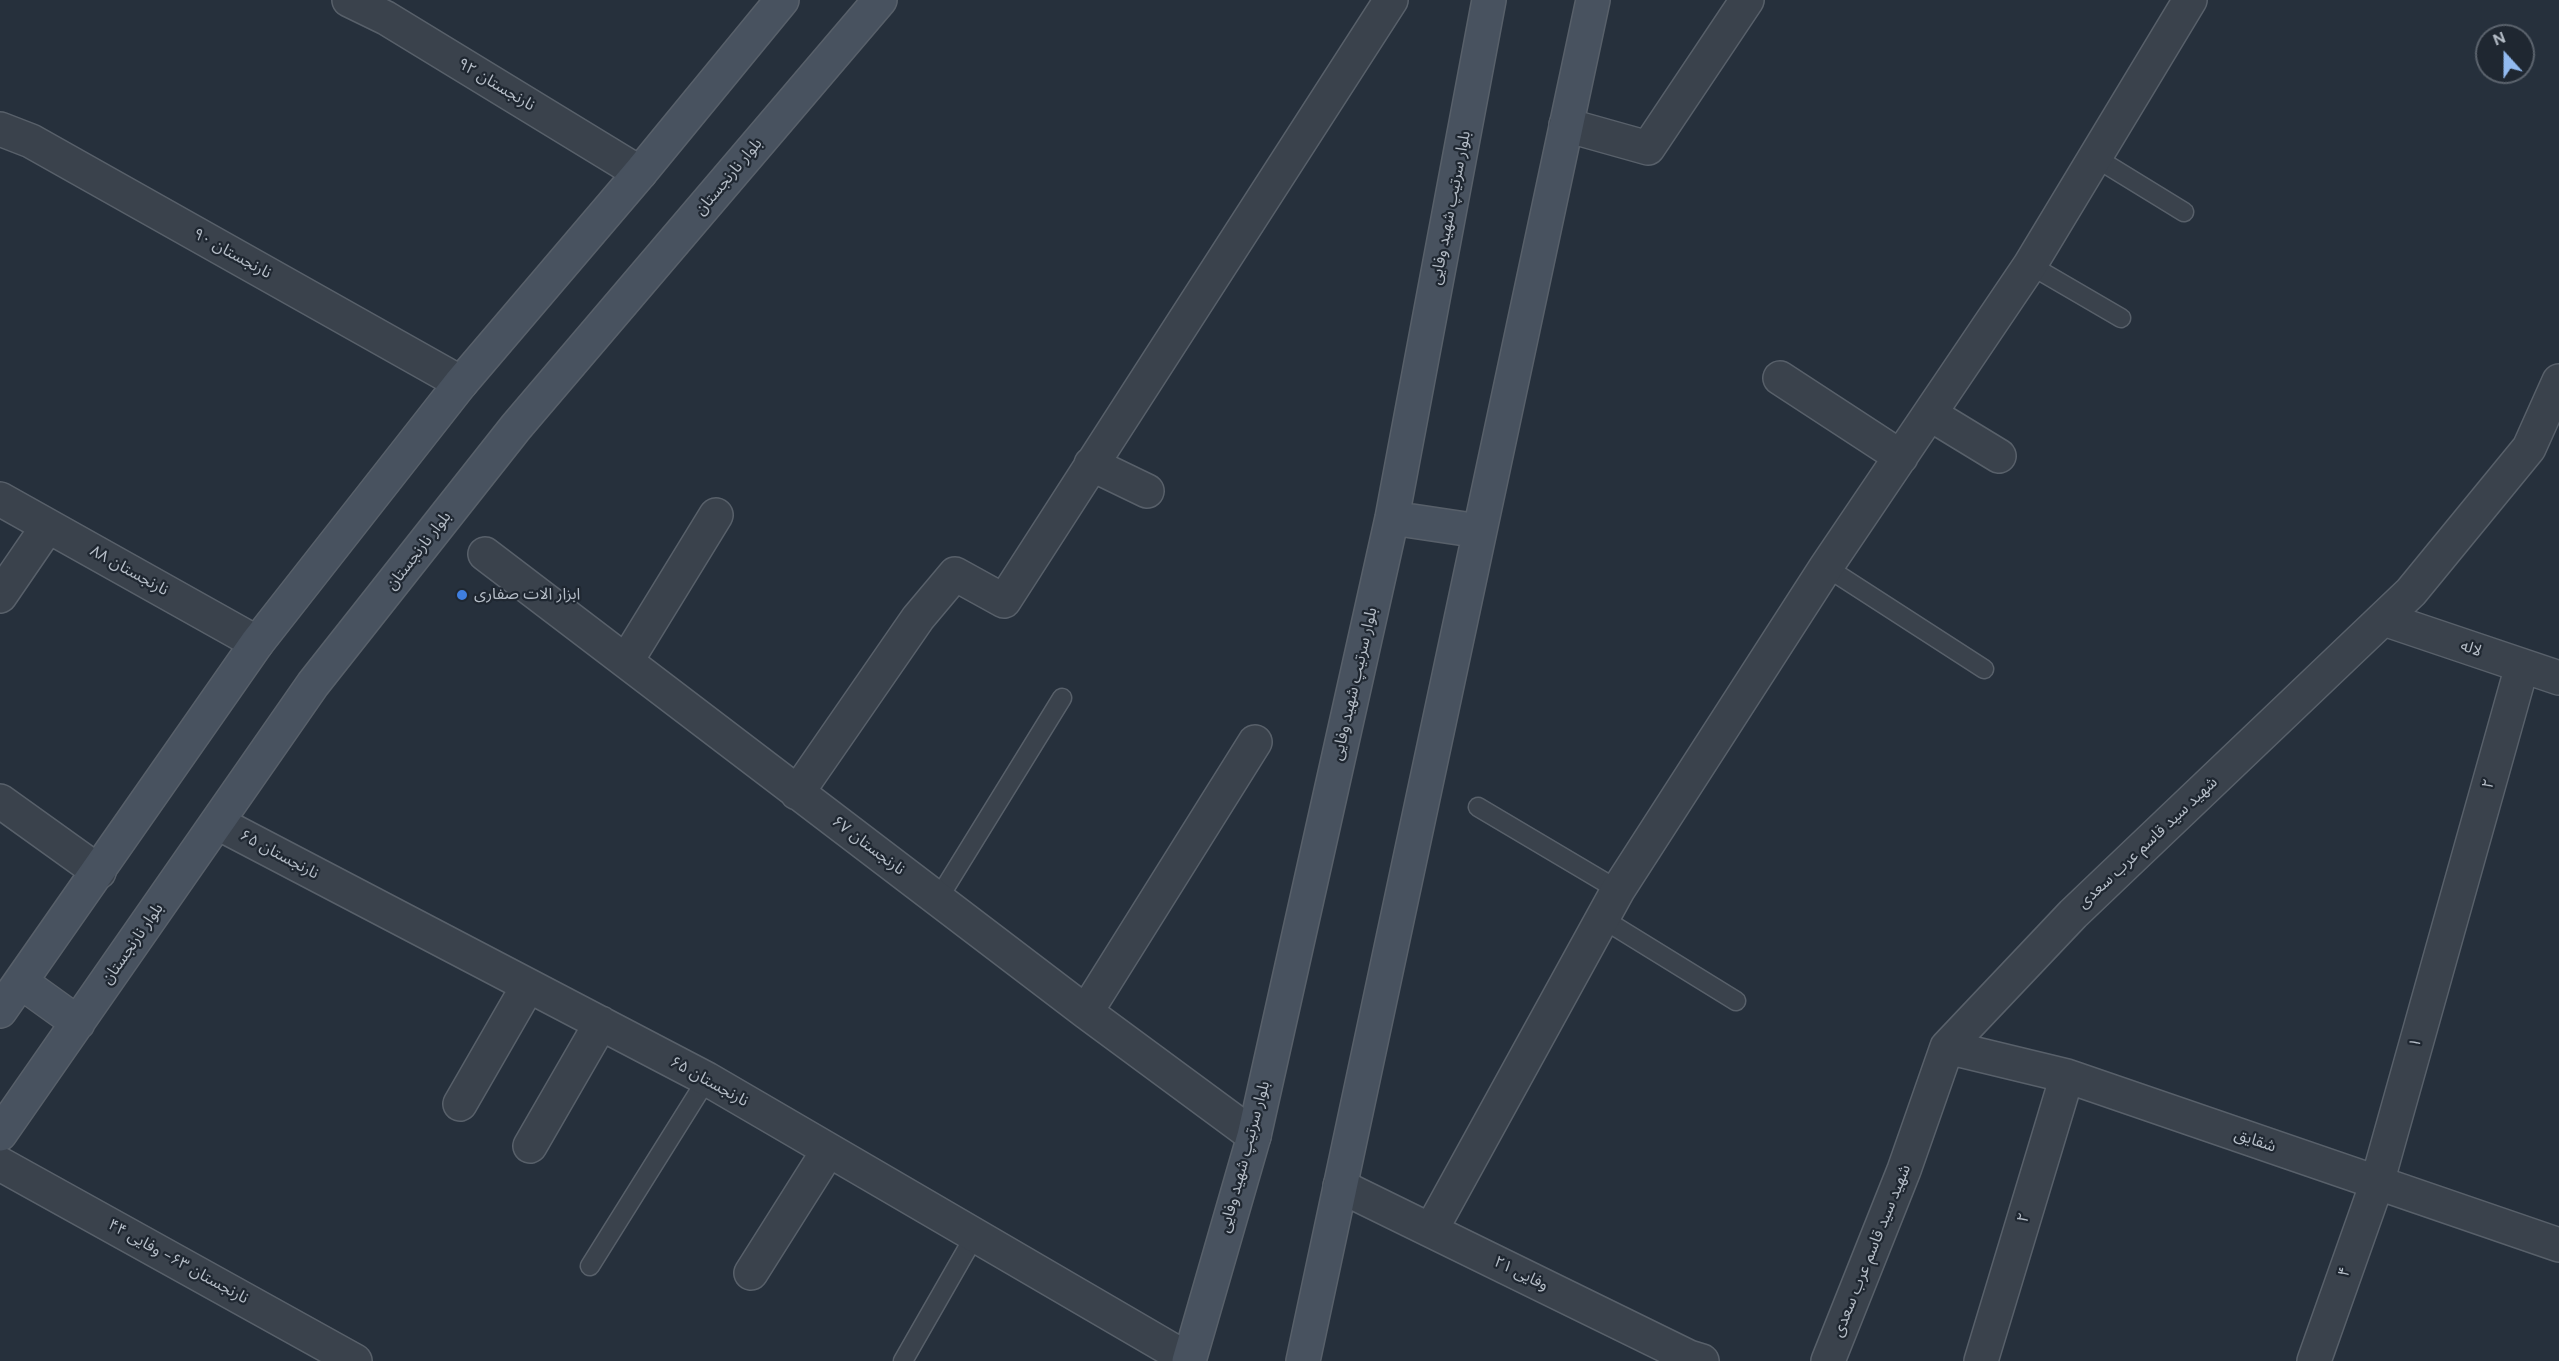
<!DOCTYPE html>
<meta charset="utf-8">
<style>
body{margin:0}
#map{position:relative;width:2559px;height:1361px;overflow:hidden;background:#26303c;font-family:"DM Sans",sans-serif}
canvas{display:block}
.north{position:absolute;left:2475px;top:24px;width:60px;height:60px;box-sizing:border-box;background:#1f2731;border:2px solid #5b636d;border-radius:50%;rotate:339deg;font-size:16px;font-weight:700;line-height:24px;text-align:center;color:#b5bdc7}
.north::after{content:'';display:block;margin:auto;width:21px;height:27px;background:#92baf0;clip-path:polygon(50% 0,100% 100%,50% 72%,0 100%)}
</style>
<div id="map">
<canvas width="2559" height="1361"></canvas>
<div class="north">N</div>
</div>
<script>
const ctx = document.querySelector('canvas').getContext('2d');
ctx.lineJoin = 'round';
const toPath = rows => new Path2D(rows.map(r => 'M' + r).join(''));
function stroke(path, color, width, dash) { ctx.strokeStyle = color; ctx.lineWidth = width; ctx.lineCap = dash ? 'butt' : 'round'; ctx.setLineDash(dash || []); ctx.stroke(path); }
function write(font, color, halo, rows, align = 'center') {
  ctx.font = font + ' "DM Sans","Noto Sans Arabic",sans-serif'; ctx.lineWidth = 4.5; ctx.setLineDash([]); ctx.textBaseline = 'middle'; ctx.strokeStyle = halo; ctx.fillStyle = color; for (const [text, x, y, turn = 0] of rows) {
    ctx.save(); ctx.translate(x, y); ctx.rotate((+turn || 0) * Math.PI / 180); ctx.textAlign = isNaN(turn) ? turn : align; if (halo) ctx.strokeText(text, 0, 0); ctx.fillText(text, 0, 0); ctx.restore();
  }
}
const service = toPath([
 [2096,158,2184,212],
 [2030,265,2121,318],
 [1826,567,1984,669],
 [1478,807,1618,890],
 [938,899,1062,698],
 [1603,919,1736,1001],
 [590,1266,707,1079],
 [903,1361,974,1237]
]);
const minor = toPath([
 [349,0,386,18,640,173],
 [1566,125,1648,148,1747,0],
 [0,129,31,141,461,383],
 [1780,378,1901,457],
 [1930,414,1999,456],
 [1091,464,1147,491],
 [0,499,257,643],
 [485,554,1086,1012,1254,1136],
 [0,596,48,526],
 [2384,619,2559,678],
 [627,660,716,515],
 [797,793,918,618,955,574,1004,601,1391,0],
 [0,801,99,872],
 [218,823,707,1079,1189,1360],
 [1086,1012,1255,742],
 [1947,1047,2067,1076,2559,1245],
 [460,1104,528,986],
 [530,1146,601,1023],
 [0,1164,355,1361],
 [1340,1186,1689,1357,1702,1361],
 [1431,1230,1618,890,1826,567,2030,265,2190,0],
 [751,1273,828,1151],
 [1828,1361,1904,1170,1947,1047,2073,914,2411,592,2529,448,2559,381],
 [1981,1361,2067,1076],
 [2314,1361,2377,1183,2522,666]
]);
const secondary = toPath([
 [1392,518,1479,531],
 [21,982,78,1023],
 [0,1011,257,643,461,383,640,173,782,0],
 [0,1134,313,684,516,427,880,0],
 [1189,1361,1254,1136,1392,518,1489,0],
 [1303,1361,1593,0]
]);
stroke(service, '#58606a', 21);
stroke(minor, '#58606a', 36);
stroke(secondary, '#58606a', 36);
stroke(service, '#3a424c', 18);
stroke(minor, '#3a424c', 33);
stroke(secondary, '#48525f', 33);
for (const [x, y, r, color] of [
 [462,595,6,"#3f7fe0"]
]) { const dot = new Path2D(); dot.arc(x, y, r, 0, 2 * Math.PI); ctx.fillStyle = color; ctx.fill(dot); stroke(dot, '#1f2731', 2); }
write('16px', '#b5bdc7', '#1f2731', [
 ["نارنجستان ۹۲",496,85,31],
 ["بلوار نارنجستان",729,177,-50],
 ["بلوار سرتیپ شهید وفایی",1451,208,-79],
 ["نارنجستان ۹۰",232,254,29],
 ["بلوار نارنجستان",419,551,-52],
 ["نارنجستان ۸۸",129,571,29],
 ["لاله",2471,649,19],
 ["بلوار سرتیپ شهید وفایی",1355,684,-77],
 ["۲",2489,784,-74],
 ["شهید سید قاسم عرب سعدی",2148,843,-43],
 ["نارنجستان ۶۷",868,846,37],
 ["نارنجستان ۶۵",279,855,28],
 ["بلوار نارنجستان",133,944,-55],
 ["۱",2416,1043,-74],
 ["نارنجستان ۶۵",709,1082,29],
 ["شقایق",2255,1141,19],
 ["بلوار سرتیپ شهید وفایی",1245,1157,-75],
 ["۲",2024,1218,-73],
 ["شهید سید قاسم عرب سعدی",1872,1251,-68],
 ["نارنجستان ۶۳- وفایی ۴۴",178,1262,29],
 ["۴",2345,1272,-71],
 ["وفایی ۲۱",1521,1274,26]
]);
write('16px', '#b5bdc7', '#1f2731', [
 ["ابزار الات صفاری",474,595]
], 'left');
</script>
